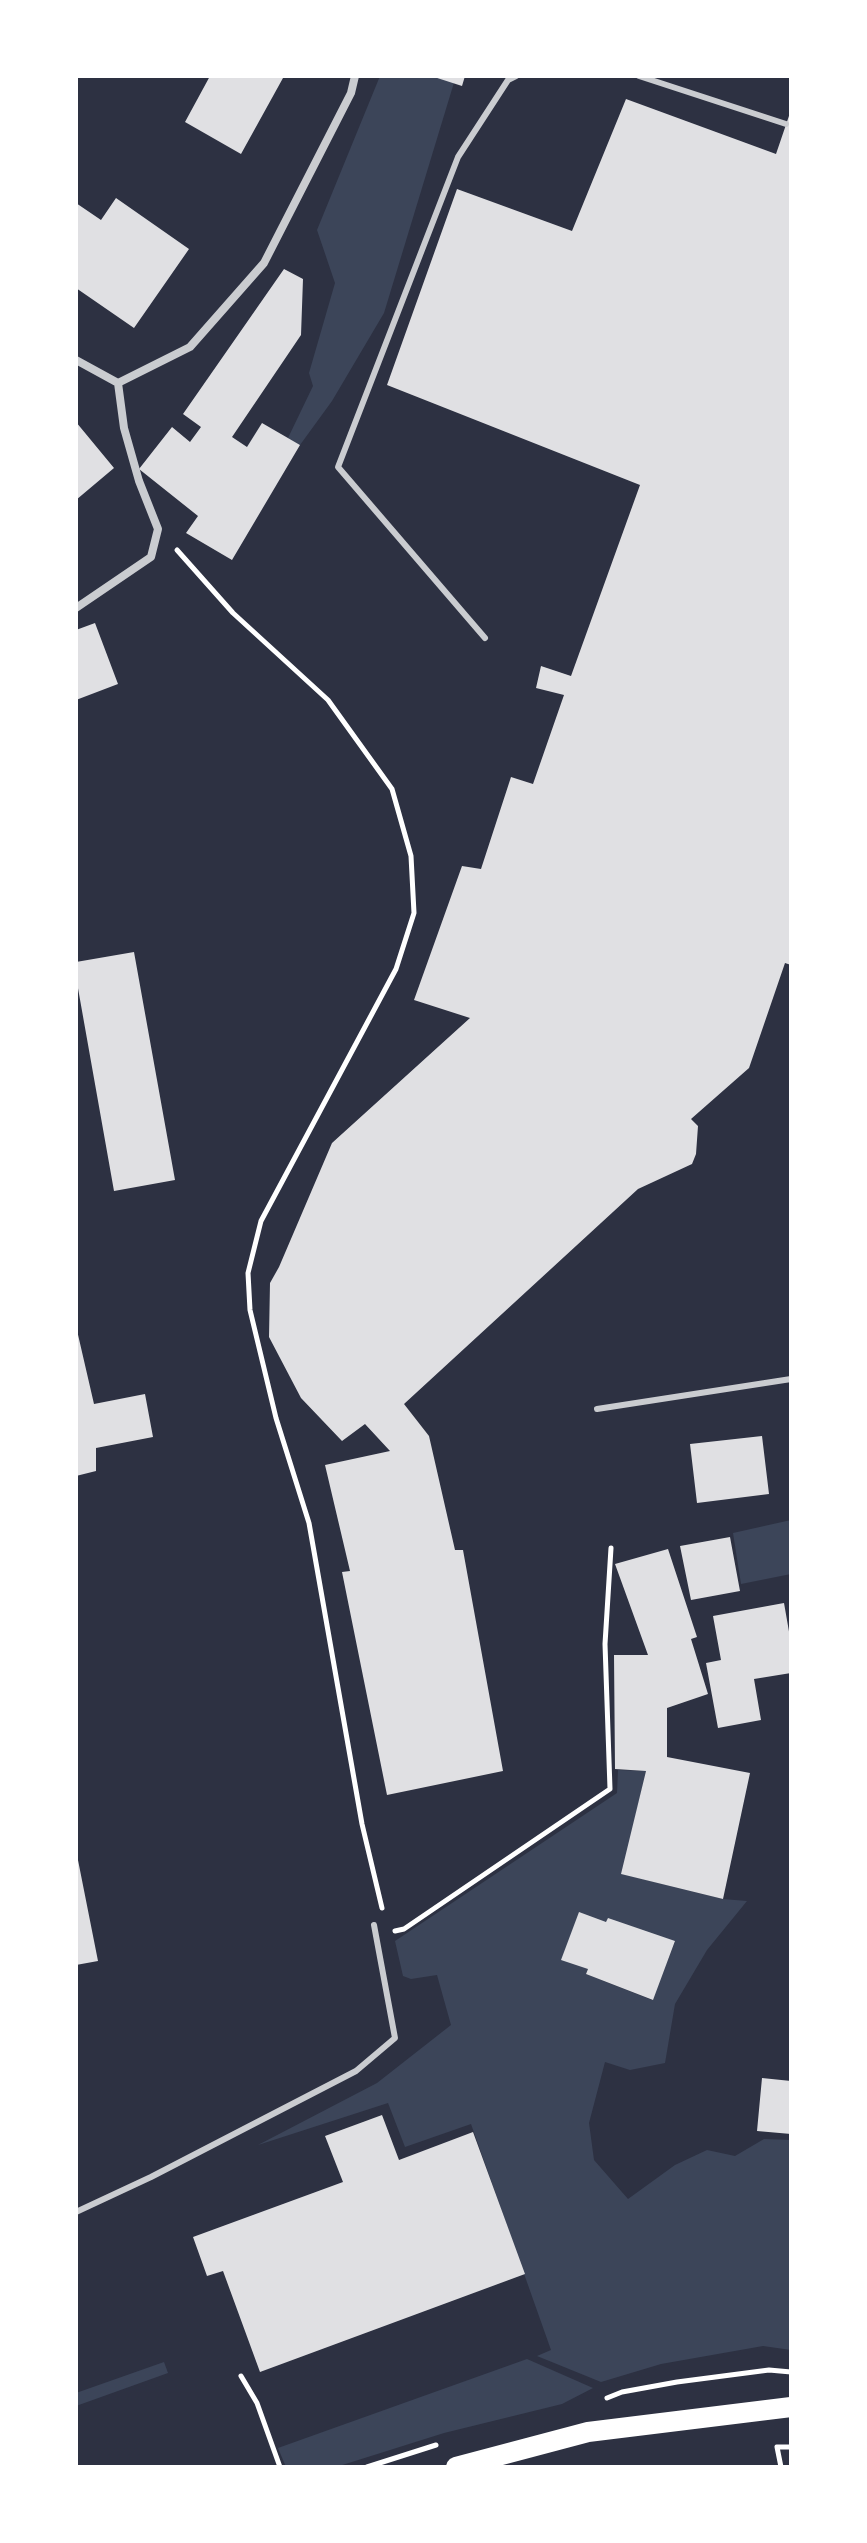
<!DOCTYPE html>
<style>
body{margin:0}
#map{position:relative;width:867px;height:2543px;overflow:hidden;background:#2d3142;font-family:"Varela Round",sans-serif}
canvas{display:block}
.frame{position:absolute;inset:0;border:78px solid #fff;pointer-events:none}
</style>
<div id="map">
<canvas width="867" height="2543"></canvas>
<div class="frame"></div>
</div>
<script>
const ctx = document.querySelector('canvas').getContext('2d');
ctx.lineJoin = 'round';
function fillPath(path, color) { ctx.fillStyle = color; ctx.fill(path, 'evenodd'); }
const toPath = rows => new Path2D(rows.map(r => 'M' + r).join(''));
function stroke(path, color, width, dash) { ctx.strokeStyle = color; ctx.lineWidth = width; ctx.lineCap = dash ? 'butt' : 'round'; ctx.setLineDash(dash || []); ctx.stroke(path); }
fillPath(toPath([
 [380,76,456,76,384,313,332,401,300,445,288,438,313,386,309,373,335,283,317,230],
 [791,1520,791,1574,741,1584,733,1533],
 [618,1770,646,1771,622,1874,723,1899,747,1901,707,1950,675,2004,665,2063,630,2070,605,2062,589,2123,594,2160,628,2199,675,2165,707,2150,735,2156,764,2139,791,2140,791,2350,763,2346,661,2364,601,2382,537,2356,551,2350,471,2124,405,2147,388,2103,258,2145,377,2083,451,2025,437,1975,411,1979,403,1976,395,1941,617,1793],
 [675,1942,652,2000,586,1974,588,1969],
 [527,2359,593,2388,562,2404,444,2433,336,2467,286,2467,278,2448],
 [164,2362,168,2373,76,2406,76,2393]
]), '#3c4559');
fillPath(toPath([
 [210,76,279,76,283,78,241,154,185,122],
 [431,76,465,76,462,86],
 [626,99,776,154,791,110,791,965,785,963,749,1068,691,1119,698,1126,696,1154,692,1164,638,1189,404,1404,429,1436,455,1550,463,1550,503,1771,387,1795,342,1572,350,1571,325,1465,390,1451,365,1424,342,1441,301,1398,269,1337,270,1283,279,1267,332,1143,470,1018,414,1000,462,866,481,869,511,777,533,784,564,695,536,688,541,666,571,676,640,485,387,385,457,189,572,231],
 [116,198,189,249,134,328,76,288,76,203,101,220],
 [284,269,303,279,301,335,232,437,247,447,262,423,300,445,232,560,186,533,198,516,139,469,172,427,190,442,201,427,183,414],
 [76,422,114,468,76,500],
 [95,623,118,684,76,700,76,630],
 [134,952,175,1180,114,1191,76,977,76,962],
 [76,1326,94,1404,145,1394,153,1437,96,1448,96,1471,76,1476],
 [762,1436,769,1494,697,1503,690,1444],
 [730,1537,740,1591,691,1600,680,1546],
 [668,1549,697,1637,691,1639,708,1694,667,1708,667,1757,750,1773,723,1899,621,1874,646,1771,615,1769,614,1655,648,1655,615,1564],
 [784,1603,791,1643,791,1673,754,1679,761,1720,718,1728,706,1663,721,1660,713,1616],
 [76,1850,98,1961,76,1965],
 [579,1912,606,1922,608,1918,675,1941,653,2000,586,1974,588,1969,561,1960],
 [762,2078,791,2081,791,2134,757,2131],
 [382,2115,399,2160,473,2132,525,2274,260,2372,223,2271,207,2276,193,2237,343,2182,325,2136]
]), '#e0e0e3');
stroke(toPath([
 [177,550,233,613,328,700,392,789,411,856,414,913,396,969,261,1221,248,1273,250,1310,276,1418,309,1523,362,1824,382,1908],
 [395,1931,404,1929,610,1789,605,1644,611,1548],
 [241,2376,257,2403,280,2467],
 [607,2398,622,2392,677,2382,769,2370,791,2372],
 [367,2467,436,2445],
 [781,2467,777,2447,791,2447]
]), '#fff', 5);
stroke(toPath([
 [639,76,786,124],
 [485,638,338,467,458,157,508,80,516,76],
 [597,1409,791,1379],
 [76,2212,151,2177,356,2071,395,2038,374,1925]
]), '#caccd0', 6);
stroke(toPath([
 [76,360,118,383],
 [118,383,190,347,264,263,351,93,355,76],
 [76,608,151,557,158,529,139,481,124,428,118,383]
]), '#caccd0', 8);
stroke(toPath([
 [456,2467,588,2432,791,2407]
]), '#fff', 20);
</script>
